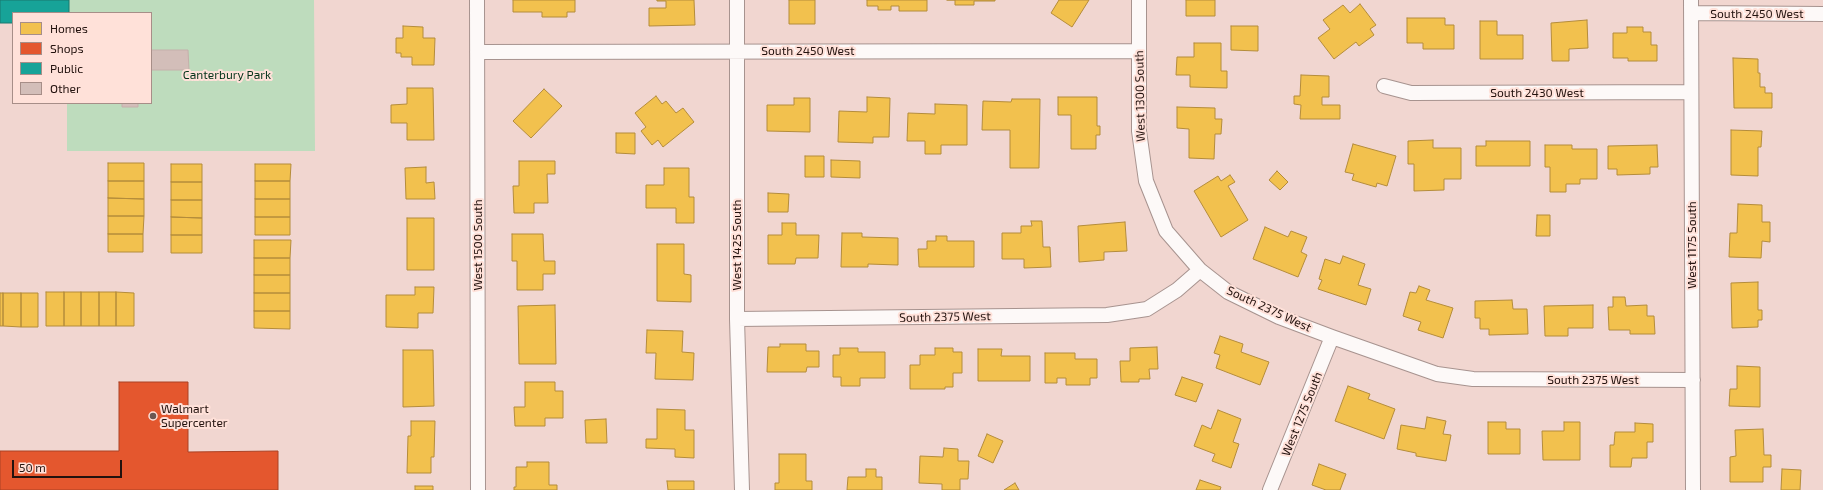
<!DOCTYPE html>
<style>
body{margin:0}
#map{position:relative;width:1823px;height:490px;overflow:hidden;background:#f1d6d0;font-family:"Exo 2",sans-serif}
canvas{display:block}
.legend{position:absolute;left:12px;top:12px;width:140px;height:92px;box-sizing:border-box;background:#ffe1d9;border:1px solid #a78e88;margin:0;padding:5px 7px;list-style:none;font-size:12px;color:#23120e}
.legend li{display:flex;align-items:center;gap:8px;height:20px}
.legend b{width:20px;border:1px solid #a78e88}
.scale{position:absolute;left:12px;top:460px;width:110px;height:18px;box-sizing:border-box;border:2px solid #23120e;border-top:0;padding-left:5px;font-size:12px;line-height:14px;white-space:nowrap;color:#23120e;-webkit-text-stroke:3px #ffe1d9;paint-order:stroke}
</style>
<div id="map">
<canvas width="1823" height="490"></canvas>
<ul class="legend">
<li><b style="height:11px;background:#f2c14e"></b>Homes</li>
<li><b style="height:11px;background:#e4572e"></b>Shops</li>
<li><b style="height:11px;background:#17a398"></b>Public</li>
<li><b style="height:11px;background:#d3beb9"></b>Other</li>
</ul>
<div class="scale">50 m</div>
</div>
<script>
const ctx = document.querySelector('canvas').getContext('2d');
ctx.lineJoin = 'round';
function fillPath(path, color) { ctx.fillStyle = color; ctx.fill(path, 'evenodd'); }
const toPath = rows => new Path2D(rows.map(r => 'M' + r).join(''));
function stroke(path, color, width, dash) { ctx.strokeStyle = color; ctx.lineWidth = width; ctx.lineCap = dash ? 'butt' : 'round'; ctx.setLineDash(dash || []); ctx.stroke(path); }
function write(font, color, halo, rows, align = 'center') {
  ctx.font = font + ' "Exo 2",sans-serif'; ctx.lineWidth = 4; ctx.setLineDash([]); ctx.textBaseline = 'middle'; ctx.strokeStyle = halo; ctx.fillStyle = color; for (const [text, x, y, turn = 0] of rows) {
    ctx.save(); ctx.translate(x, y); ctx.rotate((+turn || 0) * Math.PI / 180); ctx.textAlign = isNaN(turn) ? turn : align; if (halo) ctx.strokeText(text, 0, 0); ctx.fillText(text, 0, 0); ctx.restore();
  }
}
fillPath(toPath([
 [69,0,314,0,315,151,67,151,67,103,151,103,151,13,69,13]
]), '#bedcbd');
const homes = toPath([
 [513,0,575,0,575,12,567,12,567,17,542,17,542,12,513,12,513,0],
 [657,0,694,0,695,25,649,26,649,8,666,8,666,1,657,1,657,0],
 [789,0,815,0,815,24,789,24,789,0],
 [867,0,927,0,927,11,899,11,899,6,891,6,891,10,878,10,878,6,867,6,867,0],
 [947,0,995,0,995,1,974,1,974,5,955,5,955,0,947,0],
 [1059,0,1089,0,1072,27,1051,13,1059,0],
 [1186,0,1215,0,1215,16,1186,16,1186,0],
 [1360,4,1376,25,1370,29,1374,35,1359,46,1356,42,1334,59,1318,38,1330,29,1323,20,1343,5,1350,13,1360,4],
 [1407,18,1445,18,1445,25,1454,25,1454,49,1423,49,1423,43,1407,43,1407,18],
 [1587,20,1588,48,1569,49,1569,61,1552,61,1551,23,1587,20],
 [1480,21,1497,21,1497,35,1523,35,1523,59,1480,59,1480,21],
 [403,26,423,27,423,38,435,38,434,65,412,65,412,57,401,57,401,53,396,53,396,38,403,38,403,26],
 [1231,26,1258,26,1258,51,1231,50,1231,26],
 [1627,27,1643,27,1643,32,1651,32,1651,45,1657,45,1657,61,1628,61,1628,58,1613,58,1613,33,1627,33,1627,27],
 [1194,43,1221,43,1221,71,1227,71,1227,88,1190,87,1190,75,1176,75,1177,57,1194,57,1194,43],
 [1733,58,1758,59,1758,73,1760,73,1760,87,1765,87,1765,93,1772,93,1772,108,1734,108,1733,58],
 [1301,75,1329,76,1329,97,1322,97,1322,105,1340,105,1340,119,1300,119,1301,105,1294,104,1294,96,1300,96,1301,75],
 [407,88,433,88,434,140,407,140,407,123,391,123,391,105,407,104,407,88],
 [544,89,562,106,531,138,513,121,544,89],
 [656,96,662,104,666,101,676,113,683,108,694,122,663,147,658,140,652,145,641,131,646,127,635,113,656,96],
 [867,97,890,98,889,137,873,137,873,143,838,142,839,111,867,112,867,97],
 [1058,97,1097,97,1097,126,1100,126,1100,135,1096,135,1096,149,1071,149,1071,115,1058,115,1058,97],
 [794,98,810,98,810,132,767,131,767,105,794,105,794,98],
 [1012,99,1040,99,1039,168,1010,168,1010,130,982,130,983,101,1011,102,1012,99],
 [935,104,967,105,967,145,941,145,941,154,925,154,925,141,907,141,908,113,935,114,935,104],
 [1177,107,1215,108,1215,119,1222,119,1221,134,1215,134,1214,159,1189,158,1189,129,1177,128,1177,107],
 [1731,130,1762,131,1761,147,1758,147,1758,176,1731,175,1731,130],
 [616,133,635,133,635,154,616,153,616,133],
 [1433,140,1433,148,1461,148,1461,179,1444,179,1444,190,1414,191,1414,164,1408,164,1408,141,1433,140],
 [1486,141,1530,141,1530,166,1476,166,1476,146,1486,146,1486,141],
 [1353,144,1396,156,1387,186,1377,183,1376,187,1352,180,1354,174,1345,172,1353,144],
 [1545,145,1572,145,1572,149,1597,149,1597,179,1580,179,1580,184,1566,184,1566,192,1550,192,1550,167,1545,167,1545,145],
 [1657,145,1658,167,1650,167,1650,174,1617,175,1617,169,1608,169,1608,146,1657,145],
 [805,156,824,156,824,177,805,177,805,156],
 [831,160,860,161,860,178,831,177,831,160],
 [519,161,555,161,555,174,547,174,548,203,534,203,534,213,514,213,513,186,519,186,519,161],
 [108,163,144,163,144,181,108,181,108,163],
 [171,164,202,164,202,182,171,182,171,164],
 [255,164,291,164,290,181,255,181,255,164],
 [426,167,426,183,434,182,435,199,406,199,405,168,426,167],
 [664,168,689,168,689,197,694,197,694,223,676,223,676,208,646,208,646,185,664,185,664,168],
 [1277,171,1288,182,1280,190,1269,180,1277,171],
 [1230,175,1235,182,1228,186,1248,220,1221,237,1194,191,1218,176,1221,181,1230,175],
 [108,181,144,181,144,199,108,198,108,181],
 [255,181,290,181,290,199,255,199,255,181],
 [171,182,202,182,202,200,171,200,171,182],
 [768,193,789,194,788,212,768,212,768,193],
 [108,198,144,199,144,216,108,216,108,198],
 [255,199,290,199,290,217,255,217,255,199],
 [171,200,202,200,202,218,171,217,171,200],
 [1738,204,1762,205,1762,222,1770,222,1770,242,1762,241,1761,258,1729,257,1730,233,1737,233,1738,204],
 [1537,215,1550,215,1550,236,1536,236,1537,215],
 [108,216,144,216,143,234,108,234,108,216],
 [171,217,202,218,202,235,171,235,171,217],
 [255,217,290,217,290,235,255,235,255,217],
 [407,218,434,218,434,270,407,270,407,218],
 [1031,221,1042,221,1043,247,1050,247,1051,267,1024,268,1024,259,1002,259,1002,233,1021,233,1021,226,1032,226,1031,221],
 [1125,222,1127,251,1104,252,1104,260,1079,262,1078,226,1125,222],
 [782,223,796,223,796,235,819,235,818,258,796,258,795,264,768,264,768,235,782,235,782,223],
 [1265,227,1288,237,1291,231,1307,237,1301,252,1307,255,1298,277,1253,259,1265,227],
 [842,233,862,233,862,237,898,238,898,265,868,264,868,267,841,267,842,233],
 [108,234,143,234,143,252,108,252,108,234],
 [512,234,543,234,544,261,555,261,555,274,543,274,543,290,517,290,517,261,512,261,512,234],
 [171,235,202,235,202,253,171,253,171,235],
 [936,236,947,236,947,241,974,241,974,267,919,267,918,249,927,249,927,241,936,241,936,236],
 [254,240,291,240,290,258,254,258,254,240],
 [657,244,684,244,684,274,691,275,691,302,657,301,657,244],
 [1343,256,1365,264,1358,285,1371,289,1366,305,1318,289,1322,280,1319,279,1325,259,1340,264,1343,256],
 [254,258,290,258,290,275,254,275,254,258],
 [254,275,290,275,290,293,254,293,254,275],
 [1758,282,1758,310,1762,310,1762,320,1758,320,1758,327,1732,328,1731,283,1758,282],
 [1419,286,1430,290,1426,300,1453,308,1443,338,1418,330,1421,322,1403,316,1410,292,1416,293,1419,286],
 [415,287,434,287,433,313,418,313,418,328,386,327,386,295,415,295,415,287],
 [46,292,64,292,64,326,46,326,46,292],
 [64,292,81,292,81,326,64,326,64,292],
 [81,292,99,292,99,326,81,326,81,292],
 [99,292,116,292,116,326,99,326,99,292],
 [116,292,134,293,134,326,116,326,116,292],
 [0,293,3,293,3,326,0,326,0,293],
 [3,293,21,293,21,327,3,326,3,293],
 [21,293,38,293,38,327,21,327,21,293],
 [254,293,290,293,290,311,254,311,254,293],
 [1613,297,1625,297,1626,306,1647,305,1647,316,1654,316,1655,334,1630,334,1630,330,1609,330,1608,307,1613,307,1613,297],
 [1512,300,1513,309,1527,309,1528,334,1489,335,1489,329,1480,329,1480,318,1475,318,1475,301,1512,300],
 [555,305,556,364,519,364,518,306,555,305],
 [1593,305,1593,328,1568,328,1568,336,1545,336,1544,306,1593,305],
 [254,311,290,311,290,329,254,328,254,311],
 [647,330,683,331,682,352,694,353,693,380,655,379,656,353,646,353,647,330],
 [1220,336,1243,344,1241,352,1269,362,1260,385,1216,368,1220,355,1214,353,1220,336],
 [780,344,806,344,806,351,819,351,819,367,807,367,806,372,767,372,768,347,780,347,780,344],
 [1157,347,1158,369,1149,369,1150,379,1139,379,1139,382,1121,382,1120,361,1130,361,1130,348,1157,347],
 [840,348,858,348,858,352,885,352,885,378,860,378,860,386,841,386,841,377,833,377,833,355,840,355,840,348],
 [935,348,953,348,953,352,962,352,962,373,953,373,953,387,945,387,945,389,910,389,910,365,920,365,920,355,935,355,935,348],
 [978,349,1002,349,1001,356,1030,356,1030,381,978,381,978,349],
 [403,350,433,350,434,406,403,407,403,350],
 [1045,353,1075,353,1075,359,1097,359,1097,378,1090,378,1090,385,1066,385,1066,378,1057,378,1057,383,1045,383,1045,353],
 [1737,366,1760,367,1760,407,1729,406,1730,389,1737,389,1737,366],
 [1182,377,1203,384,1196,402,1175,395,1182,377],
 [525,382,555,382,555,391,563,391,563,418,545,418,545,426,515,426,514,407,525,407,525,382],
 [1348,386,1370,394,1368,399,1395,409,1384,439,1335,421,1348,386],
 [657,409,685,410,685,430,694,430,694,458,675,457,675,449,646,448,646,439,657,439,657,409],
 [1218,410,1241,419,1233,442,1239,444,1231,468,1212,461,1215,454,1194,446,1202,425,1211,429,1218,410],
 [1427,417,1446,421,1443,434,1451,435,1446,461,1416,456,1416,453,1397,449,1401,425,1425,429,1427,417],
 [606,419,607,443,586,443,585,420,606,419],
 [411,421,435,421,434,457,431,457,431,473,407,473,408,436,411,436,411,421],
 [1488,422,1506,422,1506,429,1520,429,1520,454,1488,454,1488,422],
 [1564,422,1580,422,1580,460,1543,460,1542,431,1564,431,1564,422],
 [1635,423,1653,424,1653,442,1647,442,1647,458,1632,458,1631,467,1610,467,1610,445,1614,445,1615,432,1635,432,1635,423],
 [1763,429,1764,455,1771,455,1771,467,1763,467,1763,482,1730,482,1730,457,1736,456,1735,430,1763,429],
 [987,434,1003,441,993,463,978,456,987,434],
 [944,448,958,449,958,461,969,461,968,479,960,479,960,490,942,490,942,484,919,483,920,456,943,457,944,448],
 [779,454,806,454,806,481,812,481,812,490,775,490,775,483,779,483,779,454],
 [527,462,549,462,549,485,557,485,557,490,514,490,514,487,516,487,516,467,527,467,527,462],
 [1319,464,1346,474,1340,490,1326,490,1312,485,1319,464],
 [866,469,876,469,876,477,882,477,882,490,847,490,848,477,866,477,866,469],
 [1782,469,1801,470,1800,490,1781,490,1782,469],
 [1200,480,1221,487,1220,490,1196,490,1200,480],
 [667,481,694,481,694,490,668,490,667,481],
 [1015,483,1019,490,1004,490,1015,483],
 [415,486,433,486,433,490,415,490,415,486]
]);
fillPath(homes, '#f2c14e');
stroke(homes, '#b48c3b', 1);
const shops = toPath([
 [119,382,188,382,188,452,278,451,278,490,0,490,0,451,119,451,119,382]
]);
fillPath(shops, '#e4572e');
stroke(shops, '#aa4224', 1);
const public = toPath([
 [0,0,69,0,69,13,13,13,13,23,0,23,0,0]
]);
fillPath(public, '#17a398');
stroke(public, '#1b786f', 1);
const building = toPath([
 [151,50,188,50,189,70,151,70,151,50],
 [122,103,138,103,138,107,122,107,122,103]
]);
fillPath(building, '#d3beb9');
stroke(building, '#c5b0ab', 1);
const street = toPath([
 [477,0,478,490],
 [737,0,737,319,742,490],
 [1139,0,1139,131,1146,181,1166,231,1200,270,1228,292,1279,317,1332,337,1437,374,1473,379,1693,380],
 [1691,0,1693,490],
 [1691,13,1823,14],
 [477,52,1139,51],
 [1384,86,1411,93,1691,92],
 [737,319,1107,315,1147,309,1177,290,1200,270],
 [1270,490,1332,337]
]);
stroke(street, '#a7938f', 16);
stroke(street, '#fdf9f8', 14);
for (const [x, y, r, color] of [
 [153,416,4,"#6b5752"]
]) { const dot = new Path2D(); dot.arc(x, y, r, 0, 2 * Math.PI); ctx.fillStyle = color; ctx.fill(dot); stroke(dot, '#ffe1d9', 1.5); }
write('12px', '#23120e', '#ffe1d9', [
 ["South 2450 West",1757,14],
 ["South 2450 West",808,51],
 ["South 2430 West",1537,93],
 ["West 1300 South",1140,96,-91],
 ["West 1500 South",478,245,-90],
 ["West 1425 South",737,245,-90],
 ["West 1175 South",1692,245,-90],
 ["South 2375 West",1269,309,25],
 ["South 2375 West",945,317,-1],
 ["South 2375 West",1593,380],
 ["West 1275 South",1302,414,-68]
]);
write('12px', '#04341a', '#ffe1d9', [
 ["Canterbury Park",227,75]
]);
write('12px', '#23120e', '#ffe1d9', [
 ["Walmart",161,409],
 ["Supercenter",161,423]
], 'left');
</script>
